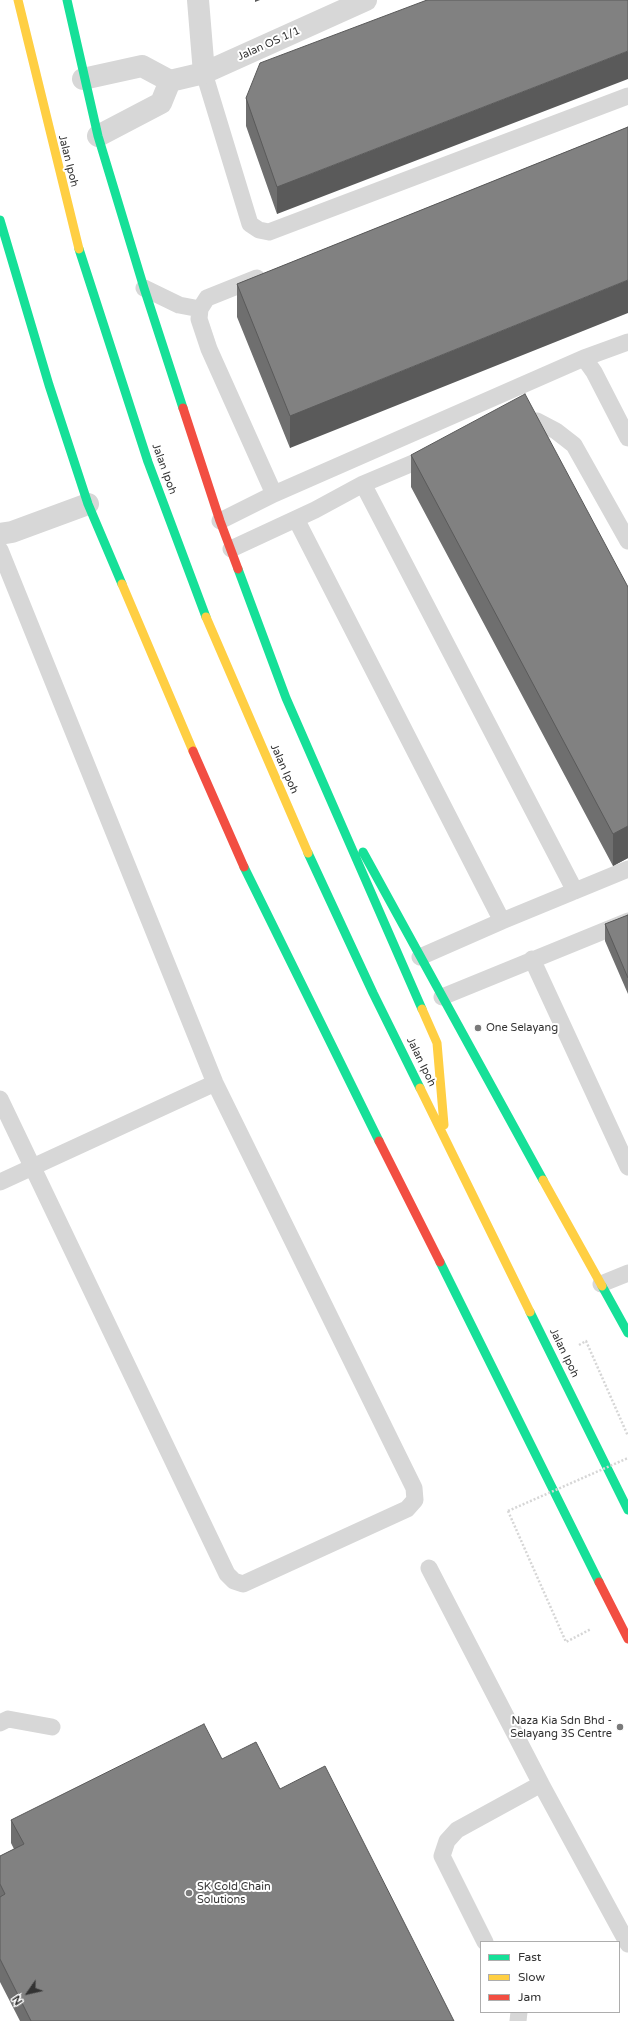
<!DOCTYPE html>
<style>
body{margin:0}
#map{position:relative;width:628px;height:2021px;overflow:hidden;background:#fff;font-family:"Varela Round",sans-serif}
canvas{display:block}
.legend{position:absolute;left:480px;top:1941px;width:140px;height:72px;box-sizing:border-box;background:#fff;border:1px solid #adadad;margin:0;padding:5px 7px;list-style:none;font-size:12px;color:#333}
.legend li{display:flex;align-items:center;gap:8px;height:20px}
.legend b{width:20px;border:1px solid #adadad}
.north{position:absolute;left:8px;top:1973px;width:40px;height:40px;-webkit-text-stroke:3px #fff;paint-order:stroke;rotate:236deg;font-size:11px;font-weight:700;line-height:16px;text-align:center;color:#333}
.north::after{content:'';display:block;margin:auto;width:14px;height:18px;background:#333;clip-path:polygon(50% 0,100% 100%,50% 72%,0 100%)}
</style>
<div id="map">
<canvas width="628" height="2021"></canvas>
<ul class="legend">
<li><b style="height:5px;background:#16e098"></b>Fast</li>
<li><b style="height:5px;background:#ffcf43"></b>Slow</li>
<li><b style="height:5px;background:#f24e42"></b>Jam</li>
</ul>
<div class="north">N</div>
</div>
<script>
const ctx = document.querySelector('canvas').getContext('2d');
ctx.lineJoin = 'round';
const toPath = rows => new Path2D(rows.map(r => 'M' + r).join(''));
function stroke(path, color, width, dash) { ctx.strokeStyle = color; ctx.lineWidth = width; ctx.lineCap = dash ? 'butt' : 'round'; ctx.setLineDash(dash || []); ctx.stroke(path); }
function fillPath(path, color) { ctx.fillStyle = color; ctx.fill(path, 'evenodd'); }
function write(font, color, halo, rows, align = 'center') {
  ctx.font = font + ' "Varela Round",sans-serif'; ctx.lineWidth = 4; ctx.setLineDash([]); ctx.textBaseline = 'middle'; ctx.strokeStyle = halo; ctx.fillStyle = color; for (const [text, x, y, turn = 0] of rows) {
    ctx.save(); ctx.translate(x, y); ctx.rotate((+turn || 0) * Math.PI / 180); ctx.textAlign = isNaN(turn) ? turn : align; if (halo) ctx.strokeText(text, 0, 0); ctx.fillText(text, 0, 0); ctx.restore();
  }
}
stroke(toPath([
 [579,1345,586,1341,628,1436],
 [508,1511,566,1642,591,1629]
]), '#d6d6d6', 2.5, [2, 2]);
stroke(toPath([
 [204,73,250,224,259,230,269,232,628,96],
 [257,278,207,298,200,309,199,319,209,349,274,494],
 [144,288,179,305,200,309],
 [584,358,594,372,628,438],
 [518,423,537,421,556,431,574,445,628,541],
 [363,484,575,891],
 [296,519,502,921,628,869],
 [220,521,274,494,584,358,628,342],
 [231,549,315,510,363,484,432,455],
 [0,550,215,1083,414,1488,415,1500,407,1509,243,1584,234,1581,227,1574,0,1099],
 [420,957,502,921],
 [532,959,628,1167],
 [442,997,628,921],
 [0,1182,215,1083],
 [601,1284,628,1273],
 [429,1568,541,1784],
 [0,1723,8,1719,52,1727],
 [485,1942,442,1856,447,1841,457,1830,541,1784,628,1944],
 [518,2021,519,2012]
]), '#d7d7d7', 17);
stroke(toPath([
 [198,0,204,73],
 [83,79,142,66,170,81,204,73,366,0],
 [98,136,161,103,170,81],
 [0,534,12,532,88,504]
]), '#d7d7d7', 22);
stroke(toPath([
 [67,0,98,136,144,288,183,408],
 [0,220,49,385,88,504,122,584],
 [79,249,148,462,206,617],
 [238,569,286,698,422,1009],
 [363,852,543,1180],
 [308,853,373,993,420,1088],
 [244,867,379,1141],
 [440,1262,599,1582],
 [602,1286,628,1333],
 [530,1312,628,1510]
]), '#16e098', 9);
stroke(toPath([
 [18,0,79,249],
 [122,584,193,751],
 [206,617,308,853],
 [422,1009,437,1043,444,1125],
 [420,1088,530,1312],
 [543,1180,602,1286]
]), '#ffcf43', 9);
stroke(toPath([
 [183,408,220,521,238,569],
 [193,751,244,867],
 [379,1141,440,1262],
 [599,1582,628,1639]
]), '#f24e42', 9);
stroke(toPath([
 [508,1511,628,1458]
]), '#d6d6d6', 2.5, [2, 2]);
fillPath(toPath([
 [427,0,277,214,246,126,246,98],
 [628,127,290,448,237,317,237,284],
 [411,455,628,587,628,858,613,866,411,487],
 [628,915,628,994,605,941,605,924],
 [222,1759,280,1789,454,2021,20,2021,0,1982,0,1856,14,1849,11,1843,11,1820]
]), '#6f6f6f');
fillPath(toPath([
 [255,0,260,0,255,2],
 [628,51,628,79,277,214,277,187],
 [628,280,628,313,290,448,290,416],
 [628,826,628,858,613,866,613,834]
]), '#5a5a5a');
const building = toPath([
 [427,0,628,0,628,51,277,187,246,98,260,63,427,0],
 [628,127,628,280,290,416,237,284,628,127],
 [525,394,628,587,628,826,613,834,411,455,525,394],
 [628,915,628,978,605,924,628,915],
 [204,1724,222,1759,256,1742,280,1789,325,1766,454,2021,31,2021,0,1959,0,1897,5,1894,0,1884,0,1856,24,1844,11,1820,204,1724]
]);
fillPath(building, '#818181');
stroke(building, '#5a5a5a', 1);
for (const [x, y, r, color] of [
 [478,1028,4,"#7a7a7a"],
 [620,1727,4,"#7a7a7a"],
 [189,1893,4,"#7a7a7a"]
]) { const dot = new Path2D(); dot.arc(x, y, r, 0, 2 * Math.PI); ctx.fillStyle = color; ctx.fill(dot); stroke(dot, '#fff', 1.5); }
write('11px', '#333', '#fff', [
 ["Jalan OS 1/1",269,44,-24],
 ["Jalan Ipoh",68,161,76],
 ["Jalan Ipoh",164,469,70],
 ["Jalan Ipoh",284,769,66],
 ["Jalan Ipoh",421,1062,64],
 ["Jalan Ipoh",564,1353,64]
]);
write('11px', '#333', '#fff', [
 ["One Selayang",486,1028],
 ["Naza Kia Sdn Bhd -",612,1721,"right"],
 ["Selayang 3S Centre",612,1734,"right"],
 ["SK Cold Chain",197,1887],
 ["Solutions",197,1900]
], 'left');
</script>
